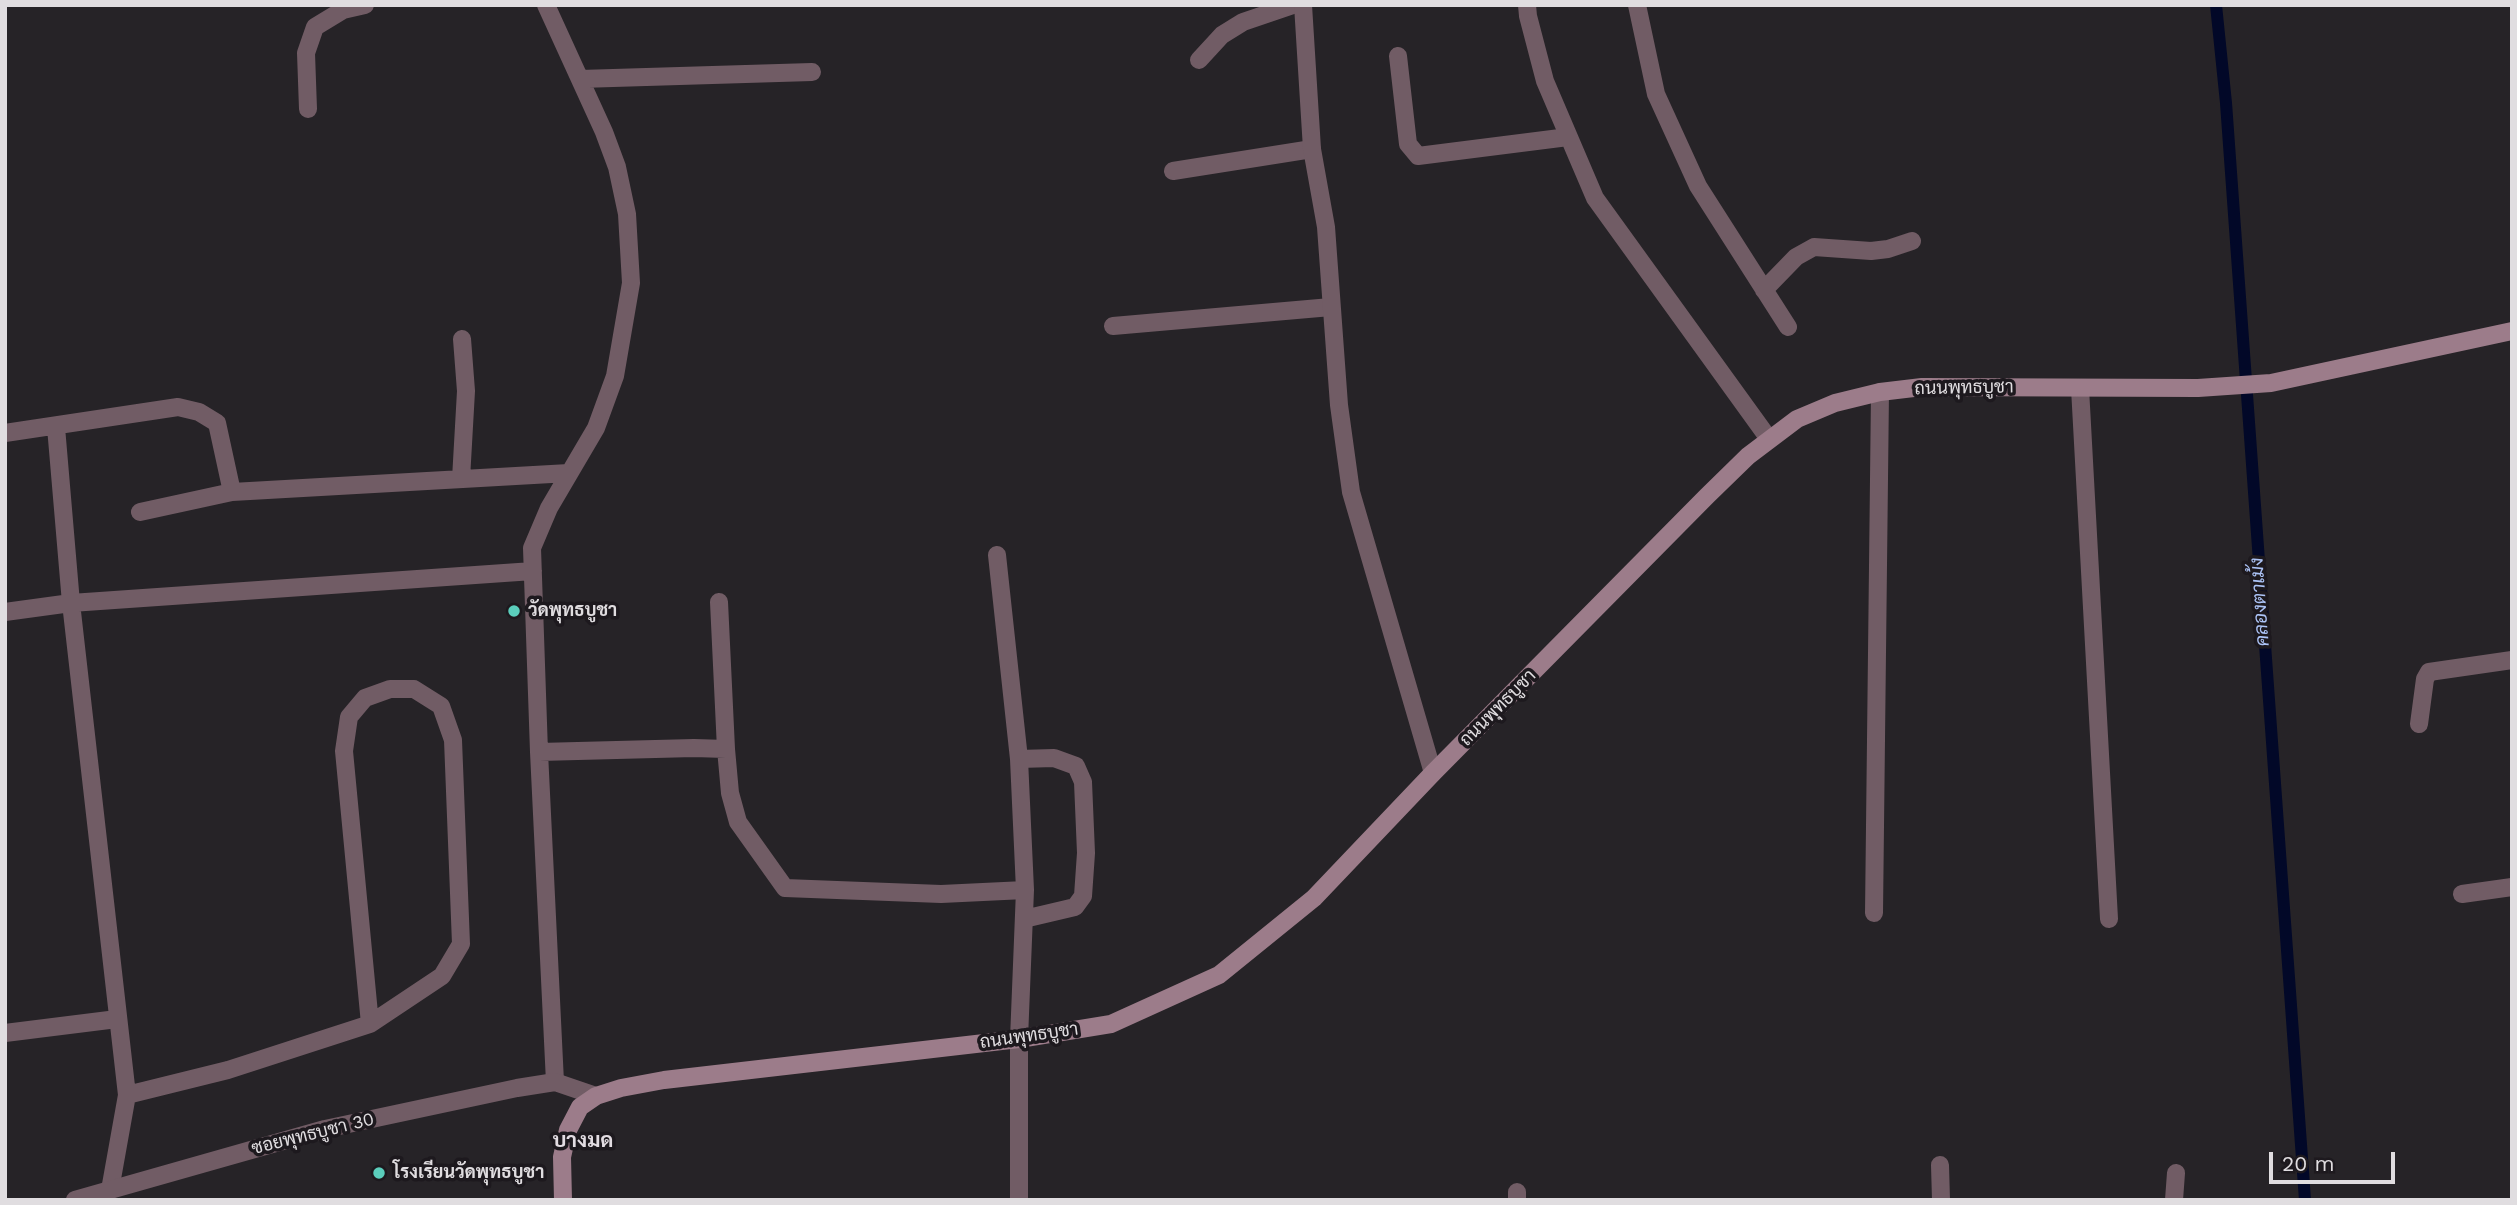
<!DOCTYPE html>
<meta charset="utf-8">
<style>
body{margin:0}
#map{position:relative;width:2517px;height:1205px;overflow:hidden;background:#262327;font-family:"Work Sans",sans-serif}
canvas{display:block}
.frame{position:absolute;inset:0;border:7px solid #e0dde0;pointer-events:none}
.scale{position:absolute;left:2269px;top:1152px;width:126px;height:32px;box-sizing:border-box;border:4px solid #e0dde0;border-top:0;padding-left:9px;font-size:21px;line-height:24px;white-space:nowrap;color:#e0dde0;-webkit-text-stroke:5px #1d191e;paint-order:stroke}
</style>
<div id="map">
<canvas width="2517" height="1205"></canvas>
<div class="frame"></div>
<div class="scale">20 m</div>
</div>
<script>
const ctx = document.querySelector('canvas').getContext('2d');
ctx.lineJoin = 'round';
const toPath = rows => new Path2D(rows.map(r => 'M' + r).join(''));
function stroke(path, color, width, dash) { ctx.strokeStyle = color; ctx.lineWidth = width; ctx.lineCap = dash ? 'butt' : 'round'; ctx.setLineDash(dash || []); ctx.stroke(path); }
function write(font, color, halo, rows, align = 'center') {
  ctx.font = font + ' "Work Sans",Sarabun,sans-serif'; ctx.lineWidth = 7; ctx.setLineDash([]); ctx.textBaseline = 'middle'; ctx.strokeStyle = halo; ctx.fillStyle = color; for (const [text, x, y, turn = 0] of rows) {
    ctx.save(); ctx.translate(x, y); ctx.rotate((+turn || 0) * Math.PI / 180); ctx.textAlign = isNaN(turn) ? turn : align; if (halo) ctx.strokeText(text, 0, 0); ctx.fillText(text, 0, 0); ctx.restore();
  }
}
stroke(toPath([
 [2216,5,2226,103,2305,1200]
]), '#020828', 12);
stroke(toPath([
 [546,5,604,132,617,167,627,214,631,283,615,376,596,428,549,508,532,548,539,752,555,1082],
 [1637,5,1656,94,1698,186,1788,327],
 [1199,60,1222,35,1243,22,1293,5],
 [580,79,812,72],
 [308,109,306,53,315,27,343,10,365,5],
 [1173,171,1312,149],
 [1764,290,1796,257,1814,247,1871,251,1888,249,1912,241],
 [1113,326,1331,307],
 [56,427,71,603,127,1095,110,1190],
 [5,433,178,407,199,412,217,423,232,492],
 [461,479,466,391,462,339],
 [140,512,232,492,569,473],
 [997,555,1019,759,1025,890],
 [719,602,726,749],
 [5,612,71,603,533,571],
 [539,752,694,748,726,749,730,793,738,822,785,888,941,894,1025,890,1019,1039],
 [1019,759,1054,758,1076,766,1083,782,1086,853,1083,896,1075,907,1024,919],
 [1874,913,1880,392],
 [5,1033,117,1019],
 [127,1095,228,1070,370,1024,442,976,461,944,453,740,441,706,414,689,390,689,365,698,349,717,344,751,370,1024]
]), '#715c65', 18);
stroke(toPath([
 [1303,5,1312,149,1326,227,1339,405,1351,492,1433,773],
 [1527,5,1528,16,1545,81,1595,198,1769,439],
 [1398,56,1408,144,1418,156,1568,137],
 [2080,388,2109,919],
 [2419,724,2425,679,2429,672,2512,660],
 [2462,894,2512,887],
 [1940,1165,1941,1200],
 [1517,1192,1517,1200],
 [75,1200,325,1129,517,1088,555,1082,596,1096],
 [1019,1200,1019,1039],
 [2174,1200,2176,1173]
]), '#715c65', 18);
stroke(toPath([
 [563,1200,562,1157,568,1130,580,1107,596,1096,621,1088,664,1080,1019,1039,1111,1024,1219,975,1314,898,1433,773,1707,496,1748,456,1797,419,1835,403,1880,392,1922,387,2198,388,2271,383,2512,331]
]), '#9c7c8a', 18);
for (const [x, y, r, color] of [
 [514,611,7,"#5bcebc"],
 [379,1173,7,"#5bcebc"]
]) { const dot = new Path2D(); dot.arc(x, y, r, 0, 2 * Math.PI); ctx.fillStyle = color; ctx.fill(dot); stroke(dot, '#1d191e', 2.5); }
write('18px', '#e0dde0', '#1d191e', [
 ["ถนนพุทธบูชา",1964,388,-1],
 ["ถนนพุทธบูชา",1498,708,-45],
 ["ถนนพุทธบูชา",1029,1036,-8],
 ["ซอยพุทธบูชา 30",313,1134,-14]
]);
write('bold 18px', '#e0dde0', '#1d191e', [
 ["วัดพุทธบูชา",528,611],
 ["โรงเรียนวัดพุทธบูชา",393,1173]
], 'left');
write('italic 19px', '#acc3f6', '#1d191e', [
 ["คลองตาเม้ง",2260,602,-94]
]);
write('bold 21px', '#e2dce2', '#1d191e', [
 ["บางมด",583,1141]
]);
</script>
